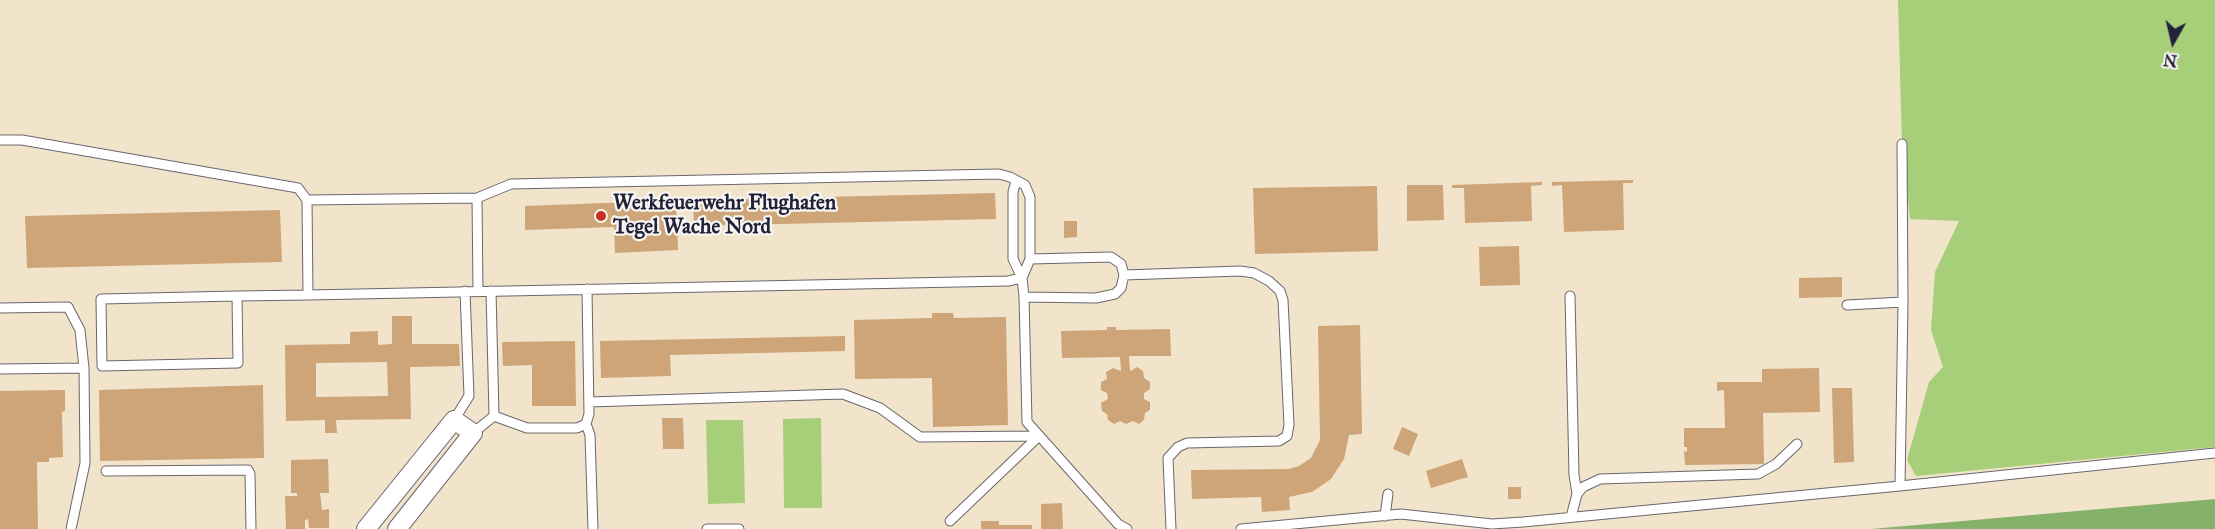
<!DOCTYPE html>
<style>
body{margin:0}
#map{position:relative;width:2215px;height:529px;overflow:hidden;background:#f1e4cb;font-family:"IM FELL Great Primer",serif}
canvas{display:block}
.north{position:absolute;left:2143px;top:12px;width:60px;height:60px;-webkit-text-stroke:4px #f6f6f2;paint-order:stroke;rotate:188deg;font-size:16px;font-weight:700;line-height:24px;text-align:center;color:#22223b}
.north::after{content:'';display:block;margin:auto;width:21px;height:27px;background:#22223b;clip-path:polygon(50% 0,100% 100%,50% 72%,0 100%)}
</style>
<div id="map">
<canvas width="2215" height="529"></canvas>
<div class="north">N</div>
</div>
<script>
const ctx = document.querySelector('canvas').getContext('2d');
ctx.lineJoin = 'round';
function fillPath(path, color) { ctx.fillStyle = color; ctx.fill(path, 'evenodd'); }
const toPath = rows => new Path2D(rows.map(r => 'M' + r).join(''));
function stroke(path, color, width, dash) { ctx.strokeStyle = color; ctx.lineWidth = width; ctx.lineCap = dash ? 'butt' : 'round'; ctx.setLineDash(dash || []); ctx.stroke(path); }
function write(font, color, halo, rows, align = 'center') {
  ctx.font = font + ' "IM FELL Great Primer",serif'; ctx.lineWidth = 4.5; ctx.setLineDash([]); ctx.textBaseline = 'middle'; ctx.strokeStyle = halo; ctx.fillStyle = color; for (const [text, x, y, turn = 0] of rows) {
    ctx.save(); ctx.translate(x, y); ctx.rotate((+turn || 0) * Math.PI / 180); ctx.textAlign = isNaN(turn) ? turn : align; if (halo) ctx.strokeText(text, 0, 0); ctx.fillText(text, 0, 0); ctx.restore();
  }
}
fillPath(toPath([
 [1898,0,2215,0,2215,447,1916,476,1907,460,1929,382,1943,367,1931,330,1935,272,1959,221,1910,219,1902,144],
 [821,418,822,508,784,508,783,419],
 [706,420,743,420,745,503,708,504]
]), '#a7cf7a');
fillPath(toPath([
 [2215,499,2215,529,1871,529]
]), '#85b26a');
fillPath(toPath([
 [1633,180,1633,183,1623,183,1624,230,1564,232,1562,185,1552,186,1552,182],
 [1542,182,1542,185,1531,186,1532,221,1465,223,1464,188,1452,188,1452,185],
 [1407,185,1443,185,1444,220,1407,221],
 [1377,186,1378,251,1255,254,1253,188],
 [995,193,996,219,694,226,693,200],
 [660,198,665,198,667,200,676,200,678,250,615,253,614,227,525,230,525,206,658,201],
 [280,210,282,262,27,268,25,216],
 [1064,221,1077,221,1077,237,1064,238],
 [1519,246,1520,285,1480,286,1479,247],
 [1842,277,1842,297,1799,298,1799,278],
 [932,313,953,313,954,318,1006,317,1008,425,933,427,932,378,855,379,854,320,932,318],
 [392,316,412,316,412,344,459,344,460,366,410,367,411,419,336,420,337,433,325,433,325,420,286,421,285,345,350,344,350,332,378,331,378,345,392,344],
 [387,362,388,396,316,397,316,363],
 [1360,325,1362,434,1349,435,1344,459,1331,479,1312,492,1289,497,1290,510,1262,512,1261,497,1192,499,1191,470,1289,469,1299,466,1311,458,1320,440,1318,326],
 [1107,327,1116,327,1116,330,1170,329,1171,356,1129,356,1130,370,1131,371,1137,367,1143,371,1144,378,1150,382,1150,389,1144,393,1144,399,1150,402,1150,410,1145,413,1144,420,1139,424,1133,421,1126,424,1120,421,1114,424,1108,420,1107,414,1102,411,1101,403,1108,399,1107,393,1101,390,1101,382,1107,379,1106,372,1113,368,1121,371,1120,357,1062,358,1061,331,1107,330],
 [845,336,845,351,670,355,671,376,601,378,600,341],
 [575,341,576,406,532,406,532,365,503,366,502,342],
 [1819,368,1820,412,1763,413,1764,464,1685,465,1684,451,1687,452,1687,447,1684,447,1684,428,1725,428,1724,390,1717,391,1717,382,1762,382,1762,369],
 [263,385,264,458,100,461,99,390],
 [1832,388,1852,388,1854,462,1834,463],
 [65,390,65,411,62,412,63,457,49,458,49,462,37,462,38,529,0,529,0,391],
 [662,418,683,418,684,449,663,449],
 [1402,427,1418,434,1409,456,1393,449],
 [328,459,329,493,320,493,322,510,329,509,329,528,309,528,308,519,305,520,305,529,286,529,285,496,297,496,297,493,291,493,291,460],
 [1462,459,1468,477,1431,488,1426,471],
 [1508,487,1521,487,1521,499,1508,499],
 [1062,503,1063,529,1041,529,1041,504],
 [981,521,999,521,999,525,1032,525,1032,529,981,529]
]), '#cda578');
const lane = toPath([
 [0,140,22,140,298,188,307,200,477,198,511,184,999,174,1010,177,1025,185,1030,197,1030,259,1022,278,1008,281,308,295,307,200],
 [1016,181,1013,192,1013,259,1022,278,1024,297,1027,422,1118,524,1127,529],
 [477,198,478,291],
 [1124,275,1240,271,1254,273,1269,281,1280,291,1283,300,1289,425,1287,436,1279,441,1187,443,1178,447,1168,458,1171,529],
 [587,289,589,414,586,424,590,435,593,529],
 [491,291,494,416],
 [237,296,238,363,102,366,101,299,237,296,308,295],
 [1570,296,1574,475,1577,494],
 [1024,297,1096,298,1115,294,1121,288,1124,275,1121,264,1111,257,1030,259],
 [1847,305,1903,302],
 [0,308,68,307,80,330,84,368,85,463,71,529],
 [0,369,84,368],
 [589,402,843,394,880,408,920,437,1039,436],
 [454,420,469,396,465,291],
 [473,433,494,416,527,428,577,428,586,424],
 [106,471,248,470,250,474,251,529],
 [1900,486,1903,302,1902,144],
 [1385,516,1388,494],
 [1571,517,1577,494,1583,487,1600,479,1758,474,1776,464,1797,444],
 [950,521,1039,436],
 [707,529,739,529],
 [1241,529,1401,514,1492,524,1523,522,1900,486,2215,453]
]);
const street = toPath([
 [366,529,454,420,473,433,397,529]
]);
stroke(lane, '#6a666d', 11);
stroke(street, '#6a666d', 20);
stroke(lane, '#fff', 9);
stroke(street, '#fff', 18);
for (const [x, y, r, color] of [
 [601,216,6,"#c8321e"]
]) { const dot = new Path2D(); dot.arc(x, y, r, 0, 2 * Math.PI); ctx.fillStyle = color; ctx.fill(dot); stroke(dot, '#f6f6f2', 2); }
write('bold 21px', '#22223b', '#f6f6f2', [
 ["Werkfeuerwehr Flughafen",613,204],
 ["Tegel Wache Nord",613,228]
], 'left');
</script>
